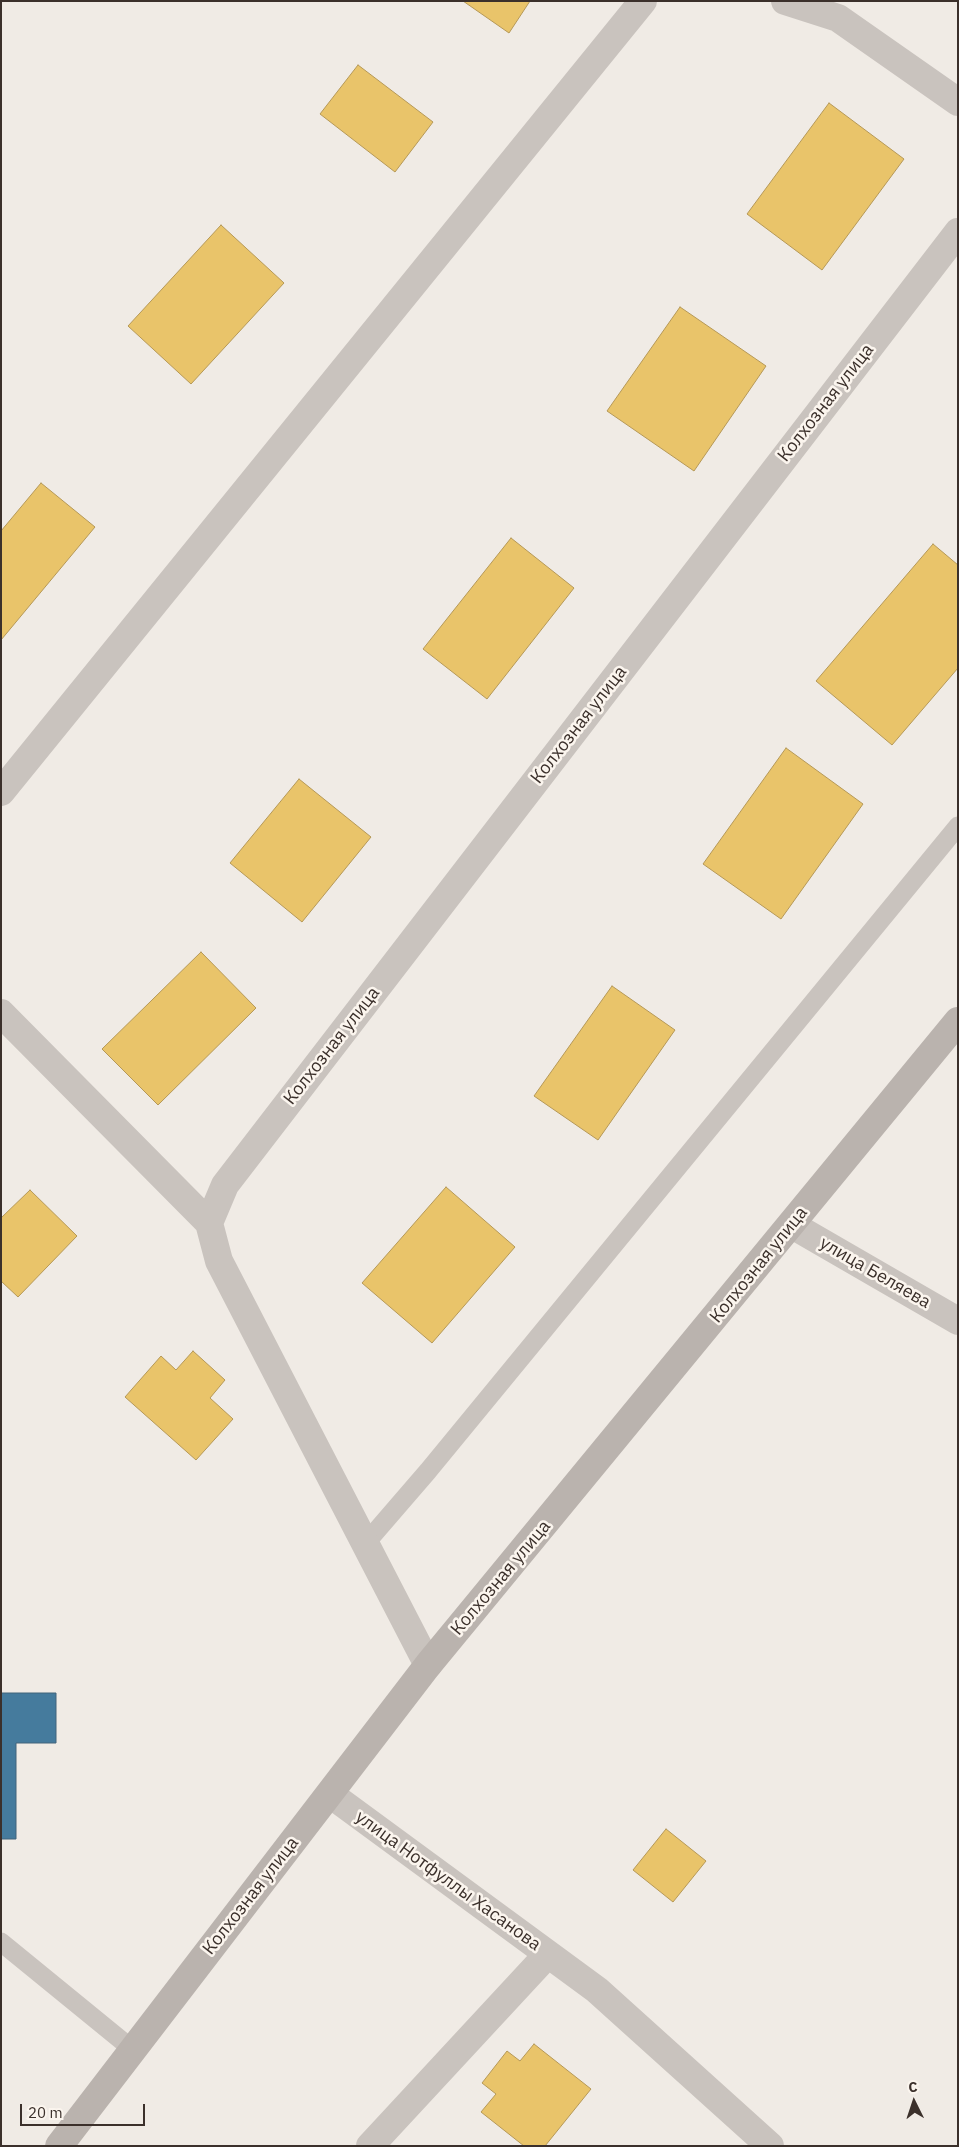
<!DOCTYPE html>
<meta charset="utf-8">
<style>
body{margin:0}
#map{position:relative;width:959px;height:2147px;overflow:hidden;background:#f0ebe5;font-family:"IBM Plex Sans",sans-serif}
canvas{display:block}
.frame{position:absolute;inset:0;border:2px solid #3b302b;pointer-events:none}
.north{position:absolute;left:889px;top:2077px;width:50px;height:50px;-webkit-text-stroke:4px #fbf5ee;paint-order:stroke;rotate:356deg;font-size:14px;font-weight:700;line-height:20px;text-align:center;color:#3b302b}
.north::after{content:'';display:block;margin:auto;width:18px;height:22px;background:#3b302b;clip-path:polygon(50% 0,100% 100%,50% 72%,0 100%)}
.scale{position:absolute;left:20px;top:2104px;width:125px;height:22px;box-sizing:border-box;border:2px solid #3b302b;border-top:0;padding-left:6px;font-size:15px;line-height:18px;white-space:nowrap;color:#3b302b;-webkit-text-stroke:4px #fbf5ee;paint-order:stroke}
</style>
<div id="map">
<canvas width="959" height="2147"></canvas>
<div class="frame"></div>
<div class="north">С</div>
<div class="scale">20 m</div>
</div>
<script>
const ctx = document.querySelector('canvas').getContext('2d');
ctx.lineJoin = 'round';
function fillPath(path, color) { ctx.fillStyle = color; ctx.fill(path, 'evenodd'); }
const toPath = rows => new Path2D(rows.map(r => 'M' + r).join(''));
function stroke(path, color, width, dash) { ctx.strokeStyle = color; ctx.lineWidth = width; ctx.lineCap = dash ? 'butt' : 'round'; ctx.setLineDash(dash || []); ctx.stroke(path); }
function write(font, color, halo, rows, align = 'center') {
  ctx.font = font + ' "IBM Plex Sans",sans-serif'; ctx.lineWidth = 5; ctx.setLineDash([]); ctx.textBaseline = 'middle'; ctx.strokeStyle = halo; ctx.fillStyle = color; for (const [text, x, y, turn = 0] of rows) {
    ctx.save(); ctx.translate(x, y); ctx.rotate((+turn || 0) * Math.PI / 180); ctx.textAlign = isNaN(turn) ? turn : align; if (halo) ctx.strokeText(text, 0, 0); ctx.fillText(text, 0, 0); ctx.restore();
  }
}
const homes = toPath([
 [463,1,530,1,509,33,463,1],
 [358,65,433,122,395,172,320,114,358,65],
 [829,103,904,159,822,270,747,214,829,103],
 [221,225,284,283,191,384,128,326,221,225],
 [680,307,766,366,694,471,607,411,680,307],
 [41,483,95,527,1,640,1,531,41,483],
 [511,538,574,588,487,699,423,649,511,538],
 [933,544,958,565,958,668,892,745,816,681,933,544],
 [786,748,863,804,781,919,703,864,786,748],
 [299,779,371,837,302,922,230,863,299,779],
 [201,952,256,1008,158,1105,102,1049,201,952],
 [612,986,675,1030,598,1140,534,1096,612,986],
 [446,1187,515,1247,432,1343,362,1283,446,1187],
 [30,1190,77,1236,18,1297,1,1281,1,1218,30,1190],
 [193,1351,225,1380,210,1398,233,1419,196,1460,125,1397,161,1356,176,1370,193,1351],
 [666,1829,706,1861,673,1902,633,1870,666,1829],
 [534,2044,591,2089,545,2146,524,2146,481,2112,496,2094,482,2083,507,2051,520,2061,534,2044]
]);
fillPath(homes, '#e9c46a');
stroke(homes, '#b59857', 1);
const public = toPath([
 [1,1693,56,1693,56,1743,16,1743,16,1839,1,1839,1,1693]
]);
fillPath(public, '#457b9d');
stroke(public, '#42647b', 1);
stroke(toPath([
 [365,1544,428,1471,958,826],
 [1,1942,132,2049]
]), '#c9c3be', 19);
stroke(toPath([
 [785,1,838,18,958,102],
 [1,792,643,1],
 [1,1013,209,1223,219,1261,428,1665],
 [209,1223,225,1185,958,232],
 [792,1225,958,1321],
 [330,1794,548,1954,370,2146],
 [548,1954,597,1990,770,2146]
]), '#c9c3be', 28);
stroke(toPath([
 [59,2146,428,1665,958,1021]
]), '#bab3ae', 28);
write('18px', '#3b302b', '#fbf5ee', [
 ["Колхозная улица",826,403,-52],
 ["Колхозная улица",579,725,-52],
 ["Колхозная улица",332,1046,-52],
 ["Колхозная улица",759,1265,-51],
 ["улица Беляева",875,1273,30],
 ["Колхозная улица",501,1578,-50],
 ["улица Нотфуллы Хасанова",448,1881,36],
 ["Колхозная улица",251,1896,-52]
]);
</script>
